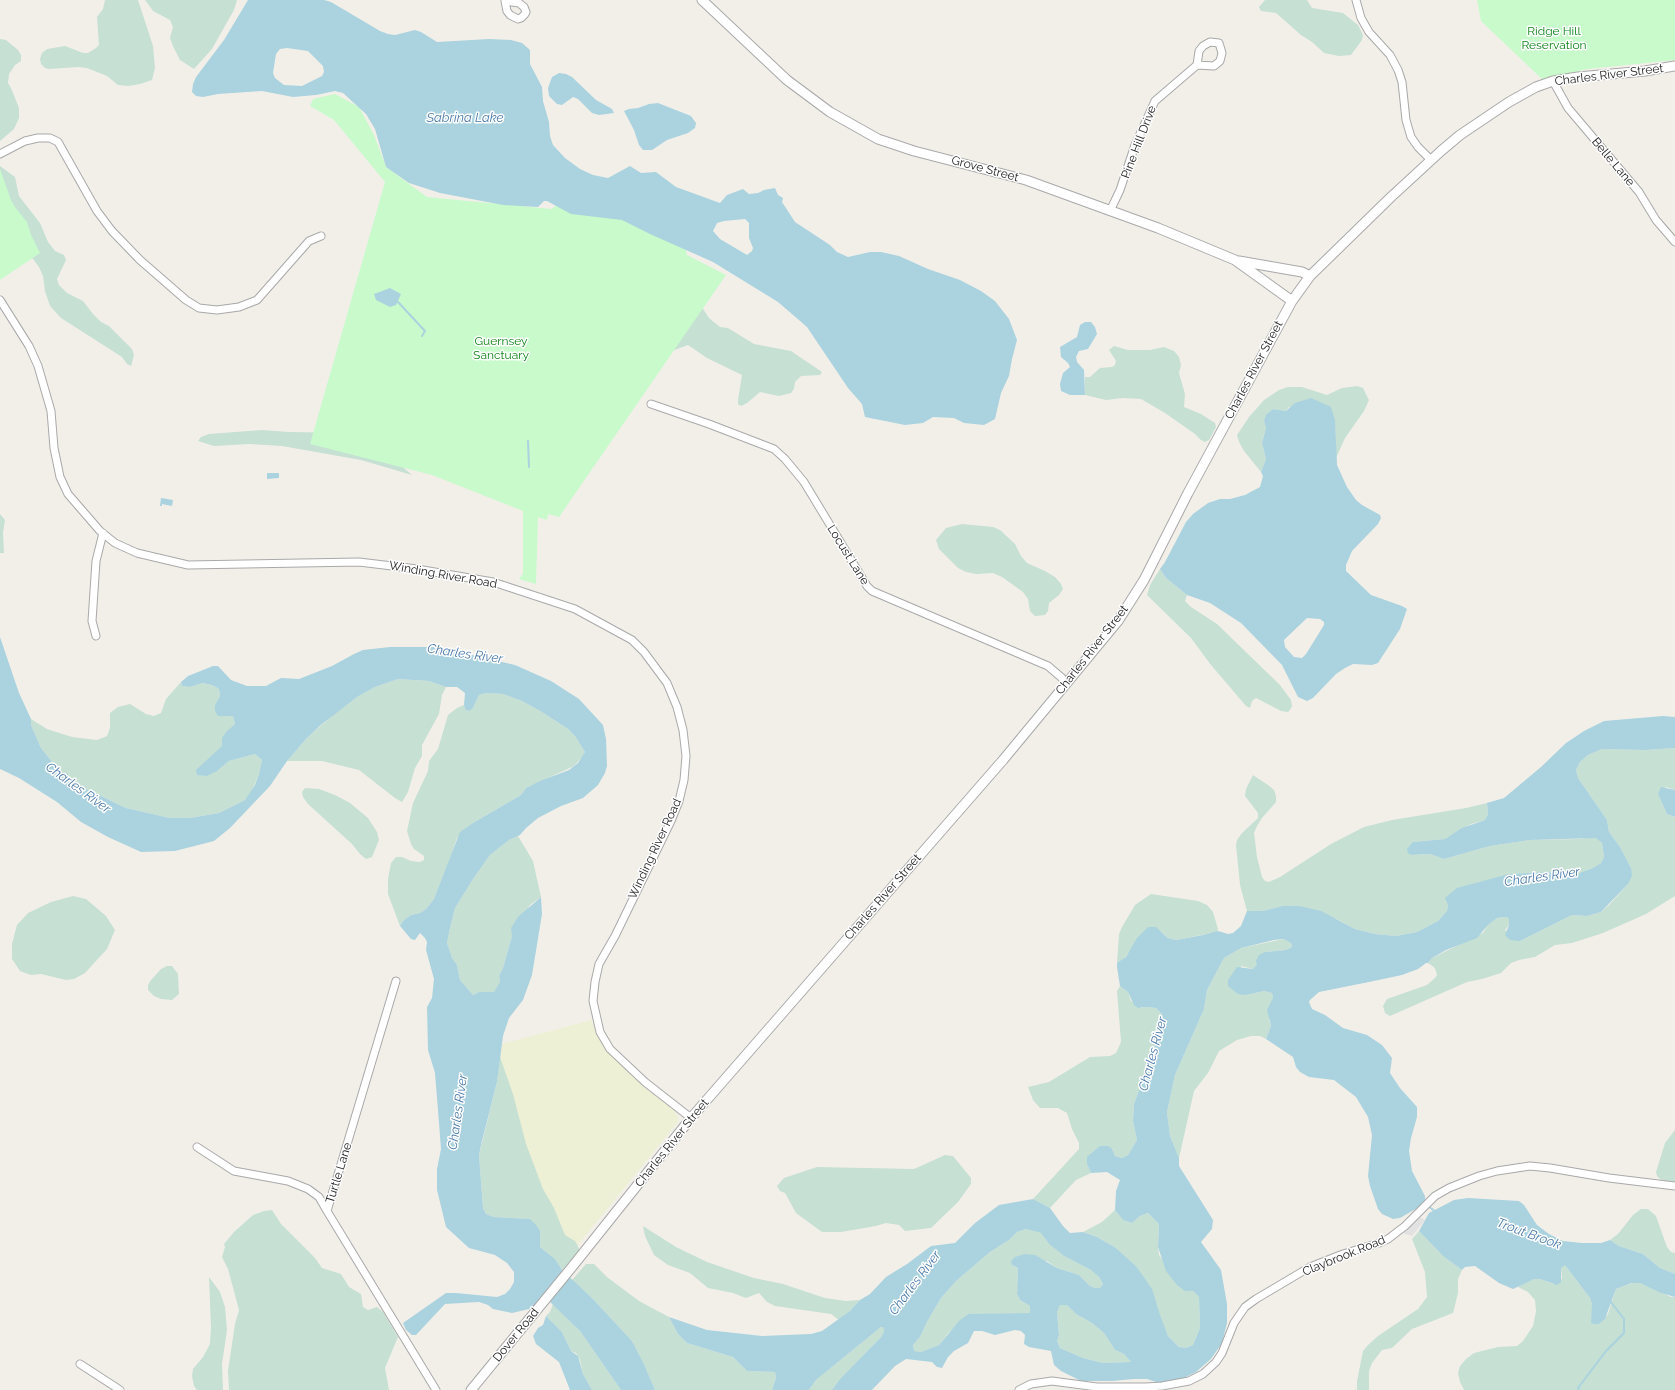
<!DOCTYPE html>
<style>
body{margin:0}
canvas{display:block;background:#f2efe9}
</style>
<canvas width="1675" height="1390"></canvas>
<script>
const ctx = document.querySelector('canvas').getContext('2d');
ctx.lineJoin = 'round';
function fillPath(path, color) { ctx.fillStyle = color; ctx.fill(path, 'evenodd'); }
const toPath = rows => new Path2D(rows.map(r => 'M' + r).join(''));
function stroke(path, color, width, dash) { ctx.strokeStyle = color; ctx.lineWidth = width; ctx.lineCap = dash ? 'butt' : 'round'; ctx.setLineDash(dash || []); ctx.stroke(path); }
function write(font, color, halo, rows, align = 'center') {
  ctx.font = font + ' Raleway,sans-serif'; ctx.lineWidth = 3; ctx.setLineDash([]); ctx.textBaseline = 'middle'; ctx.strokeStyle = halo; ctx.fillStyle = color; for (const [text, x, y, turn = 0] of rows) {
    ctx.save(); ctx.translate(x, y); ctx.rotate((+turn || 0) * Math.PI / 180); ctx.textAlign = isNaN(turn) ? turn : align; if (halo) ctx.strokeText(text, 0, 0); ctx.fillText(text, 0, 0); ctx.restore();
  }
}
fillPath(toPath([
 [591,1020,600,1041,611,1055,675,1112,678,1117,678,1122,555,1273,476,1051]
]), '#eef0d5');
fillPath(toPath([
 [105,0,138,0,153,46,155,68,152,80,140,84,128,86,118,85,107,76,87,68,78,67,49,69,45,68,41,64,40,59,42,53,47,49,65,46,83,53,88,53,96,48,99,45,97,17,103,9],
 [145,0,237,0,234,10,212,49,194,69,180,60,173,46,170,38,173,27,170,20,153,11],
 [1265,0,1307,0,1312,8,1343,13,1358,25,1363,35,1362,40,1351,55,1339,56,1324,53,1312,42,1301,35,1276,13,1261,11,1259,7],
 [0,39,6,40,18,50,21,55,21,61,15,65,9,74,8,83,11,88,19,108,19,118,14,129,0,141],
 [0,166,15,177,19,196,40,223,48,242,55,251,64,255,66,260,57,279,59,285,67,293,83,301,93,314,101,322,109,326,132,349,134,355,131,366,127,364,122,357,61,318,50,306,45,291,43,276,39,267,30,255,0,184],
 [700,304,709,318,720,327,728,328,754,344,791,351,822,372,820,375,801,376,795,382,794,389,791,393,779,396,760,392,747,403,741,406,738,404,738,400,742,375,707,358,688,345,658,356],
 [1114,346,1128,350,1150,350,1164,347,1174,351,1179,357,1181,365,1179,373,1185,394,1184,407,1201,414,1215,423,1216,427,1209,440,1205,442,1201,440,1195,434,1165,413,1141,399,1123,398,1106,400,1085,395,1085,377,1090,377,1100,368,1112,367,1115,365,1116,361,1109,350],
 [1357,386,1363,388,1369,400,1364,411,1345,438,1336,458,1335,420,1289,407,1286,411,1273,409,1264,421,1266,428,1262,443,1266,459,1261,472,1244,451,1239,442,1237,435,1249,417,1264,400,1279,390,1288,387,1302,387,1327,395,1342,388],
 [262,430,289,432,345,433,399,464,412,475,361,460,282,446,249,444,214,446,198,441,201,437,209,434],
 [0,514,5,520,3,533,4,553,0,553],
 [962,524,993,527,1000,530,1015,544,1021,556,1027,563,1045,571,1055,577,1061,584,1063,589,1059,595,1049,603,1048,611,1045,615,1035,616,1030,611,1028,599,1023,592,1002,577,993,573,976,574,966,572,958,568,939,549,936,540,946,528],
 [1160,569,1166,578,1187,595,1185,601,1191,607,1217,624,1280,685,1291,700,1292,706,1290,710,1288,712,1281,711,1256,698,1252,701,1250,708,1246,706,1211,665,1191,638,1147,595,1150,585],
 [398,679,429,681,446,687,442,695,439,714,422,745,422,756,415,768,408,792,402,802,395,798,359,770,322,761,287,761,306,739,335,713,357,697,375,687],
 [181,682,182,686,190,687,201,683,212,685,219,689,220,696,215,705,233,716,235,724,231,728,222,746,213,756,217,771,229,761,255,754,262,760,259,774,251,793,245,800,219,813,190,818,170,818,126,808,80,786,56,767,41,748,31,725,31,719,47,729,72,737,97,740,107,736,110,728,110,713,118,707,130,704,146,714,154,716,161,713,166,699],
 [486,693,503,694,522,701,542,712,568,729,575,736,585,752,583,756,574,766,526,788,521,795,473,823,457,838,449,862,434,899,426,909,420,913,411,915,404,920,400,926,388,894,388,879,391,863,396,857,402,857,411,861,420,862,424,860,424,856,414,849,411,844,407,831,413,803,428,771,429,761,438,749,448,715,457,708,464,705,465,709,473,708,479,695],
 [1675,748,1675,790,1666,787,1658,794,1667,814,1675,817,1675,896,1646,914,1603,933,1572,943,1555,945,1535,957,1519,960,1511,963,1501,973,1482,979,1467,982,1390,1016,1385,1013,1383,1006,1387,999,1427,985,1435,978,1437,975,1436,971,1434,967,1428,963,1432,958,1483,933,1488,925,1497,918,1504,917,1509,918,1509,925,1505,930,1520,941,1572,915,1587,916,1601,912,1609,905,1628,884,1631,868,1620,847,1609,832,1607,820,1578,778,1576,770,1580,762,1588,755,1602,749,1646,750],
 [1253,775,1268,785,1274,790,1276,796,1276,802,1262,818,1257,826,1254,833,1257,857,1262,877,1265,881,1269,882,1280,877,1331,844,1364,827,1392,820,1466,808,1487,803,1488,814,1485,820,1471,824,1445,839,1413,842,1411,855,1430,854,1444,859,1490,846,1530,840,1580,839,1591,837,1597,838,1602,843,1604,857,1601,863,1593,868,1574,875,1546,872,1509,874,1448,905,1447,911,1438,921,1417,932,1396,936,1375,934,1355,929,1337,919,1282,906,1263,911,1247,911,1240,885,1236,845,1237,840,1242,833,1258,818,1258,813,1245,796,1246,789],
 [305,788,319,789,335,795,350,803,368,818,377,832,379,840,372,857,366,859,360,854,352,844,308,804,303,797,302,792],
 [518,836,533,861,541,897,530,905,512,936,503,968,499,976,500,982,497,988,494,992,479,992,473,995,460,980,457,965,452,958,449,950,447,943,450,928,455,908,473,879,490,855,509,840],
 [1151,894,1198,901,1207,905,1213,912,1218,929,1217,932,1176,940,1168,938,1161,931,1131,950,1123,960,1117,963,1119,934,1122,927,1135,905],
 [73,896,86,899,106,916,115,930,107,949,85,973,74,979,66,980,41,974,31,975,20,971,12,959,12,944,17,925,28,913,51,902],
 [1284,939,1292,944,1292,947,1286,950,1265,952,1256,967,1253,969,1241,966,1246,995,1264,991,1272,993,1273,998,1269,1021,1271,1026,1266,1039,1260,1036,1251,1036,1237,1040,1219,1051,1208,1073,1194,1091,1179,1158,1170,1136,1167,1112,1175,1075,1204,1009,1207,990,1224,958,1241,948],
 [167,966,172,966,178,974,179,994,172,1000,161,999,154,996,148,990,148,985,151,980,161,969],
 [1120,986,1128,992,1131,1001,1141,1008,1146,1007,1156,1008,1162,1014,1163,1020,1158,1038,1134,1104,1133,1121,1137,1140,1128,1155,1122,1158,1115,1156,1112,1149,1087,1164,1091,1173,1076,1180,1050,1208,1033,1199,1079,1149,1079,1143,1072,1129,1067,1113,1058,1108,1040,1108,1033,1100,1028,1087,1049,1082,1090,1057,1110,1056,1116,1053,1121,1042,1117,991],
 [500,1057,513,1094,526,1144,543,1189,554,1208,565,1235,575,1241,580,1250,562,1270,555,1259,540,1247,540,1239,530,1219,494,1217,486,1214,483,1208,479,1155,497,1082],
 [1675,1130,1675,1184,1660,1179,1657,1176,1656,1172,1665,1143],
 [945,1155,953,1156,971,1178,971,1184,958,1202,931,1228,905,1231,899,1225,886,1223,876,1226,841,1232,822,1232,796,1213,785,1193,780,1191,777,1186,784,1178,817,1167,914,1169],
 [1641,1209,1648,1209,1656,1216,1667,1247,1671,1252,1675,1253,1675,1274,1660,1268,1643,1254,1619,1246,1610,1240,1618,1234,1633,1215],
 [272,1210,281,1224,315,1258,322,1268,341,1274,349,1287,361,1294,363,1307,368,1310,377,1307,383,1312,398,1337,385,1368,389,1390,229,1390,228,1371,235,1324,239,1310,228,1269,222,1257,225,1247,224,1244,234,1232,253,1215,264,1211],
 [1115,1210,1123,1220,1132,1223,1140,1216,1148,1213,1159,1224,1158,1247,1159,1255,1185,1291,1193,1291,1199,1297,1200,1328,1193,1345,1186,1348,1179,1347,1168,1336,1136,1266,1116,1248,1097,1237,1083,1232,1102,1222],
 [643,1226,676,1247,707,1262,754,1278,783,1284,825,1298,846,1301,860,1300,850,1311,839,1320,831,1314,775,1306,767,1302,759,1293,746,1298,733,1293,708,1288,690,1273,668,1265,654,1255,645,1236],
 [1026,1229,1041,1233,1049,1244,1064,1256,1091,1270,1099,1277,1103,1284,1100,1288,1095,1288,1090,1286,1079,1275,1057,1268,1047,1261,1012,1265,1018,1268,1017,1294,1020,1300,1030,1306,1030,1313,1017,1314,950,1331,939,1345,921,1352,914,1351,913,1345,920,1337,927,1322,941,1298,956,1281,990,1252,1009,1240,1017,1232],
 [1419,1231,1443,1256,1462,1270,1458,1279,1458,1293,1453,1313,1412,1329,1392,1348,1382,1350,1372,1363,1369,1371,1369,1390,1357,1390,1357,1381,1363,1351,1368,1345,1378,1336,1418,1309,1427,1297,1425,1272,1412,1239],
 [586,1264,594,1264,607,1277,639,1301,669,1317,678,1334,687,1343,733,1357,747,1371,775,1372,776,1378,772,1390,655,1390,644,1364,632,1341,593,1299,572,1280],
 [1565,1265,1590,1298,1599,1324,1608,1314,1616,1289,1633,1283,1640,1283,1671,1297,1675,1297,1675,1390,1464,1390,1460,1382,1458,1373,1460,1366,1466,1359,1474,1353,1498,1347,1517,1346,1523,1341,1533,1326,1536,1311,1535,1300,1528,1292,1518,1287,1523,1283,1534,1279,1540,1279,1553,1284,1562,1279,1561,1267],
 [209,1277,220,1292,225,1307,227,1330,222,1364,223,1390,197,1390,194,1386,192,1376,193,1369,203,1357,210,1344,211,1328],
 [553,1304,580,1331,621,1390,592,1390,583,1374,580,1360,576,1353,571,1351,562,1332,546,1316,550,1312],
 [1060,1305,1067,1305,1076,1314,1092,1323,1104,1333,1115,1350,1124,1354,1131,1362,1103,1363,1083,1358,1060,1348,1057,1341,1059,1335,1057,1312],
 [881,1327,884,1328,884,1332,881,1337,840,1379,832,1390,809,1390,816,1380]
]), '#c6e0d4');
fillPath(toPath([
 [1477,0,1675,0,1675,60,1588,69,1542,79,1481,21],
 [335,94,359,107,374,135,386,167,427,197,551,209,561,203,627,219,685,246,687,255,726,275,559,517,548,514,547,520,538,517,536,584,519,579,523,574,523,511,432,475,310,444,385,182,334,120,310,106,313,99],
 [0,169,11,200,15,207,27,222,31,235,40,253,0,280]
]), '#c8facc');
fillPath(toPath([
 [1419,1216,1425,1220,1412,1236,1403,1233]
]), '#e2e2e2');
fillPath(toPath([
 [248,0,324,0,331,2,380,31,388,34,395,35,415,30,421,32,437,42,489,39,511,40,522,43,530,50,530,64,542,87,543,101,549,122,550,136,553,145,565,158,580,169,593,175,608,178,630,166,641,173,656,172,676,187,720,203,727,195,743,189,749,194,758,193,764,190,775,188,778,195,783,198,782,202,795,222,830,245,837,252,848,257,870,252,881,252,899,256,928,269,960,280,981,291,995,301,1009,319,1017,340,1012,359,1009,376,1001,393,995,419,984,425,964,423,954,418,933,417,923,423,905,425,865,417,862,404,848,388,807,327,778,302,713,262,650,234,622,220,571,214,547,201,544,201,538,207,503,205,440,193,409,183,386,167,375,129,366,114,343,93,335,91,316,95,293,97,262,91,218,94,203,97,196,96,192,92,193,84,196,77,224,40],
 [287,48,308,51,323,66,324,72,322,76,302,86,284,85,275,78,273,73,276,54,280,49],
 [745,219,749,223,749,238,753,248,752,251,747,255,720,239,713,231,717,223,724,221],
 [559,73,566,74,572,77,596,100,612,109,614,113,599,115,592,113,578,99,573,97,562,105,557,104,549,96,548,88,552,77],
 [658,103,691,116,696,123,695,128,688,133,667,140,652,150,643,150,639,145,634,130,624,111,629,109,638,108,649,104],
 [390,288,401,294,396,305,390,307,376,300,374,294],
 [1085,322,1091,322,1095,327,1097,334,1088,349,1079,351,1076,357,1077,362,1084,370,1085,395,1070,395,1061,391,1060,384,1063,373,1070,367,1068,363,1061,357,1060,347,1077,337,1080,325],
 [1311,398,1331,407,1335,420,1337,465,1347,487,1356,500,1362,505,1380,515,1381,518,1378,524,1352,551,1346,565,1346,571,1371,595,1402,606,1407,609,1400,629,1378,663,1372,665,1353,664,1345,668,1336,674,1313,698,1307,701,1298,697,1282,665,1241,623,1210,603,1187,595,1166,578,1160,569,1165,562,1186,522,1193,514,1208,503,1220,499,1230,499,1245,495,1260,487,1263,476,1261,472,1266,459,1262,443,1266,428,1264,421,1266,415,1273,409,1286,411,1295,403],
 [1307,618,1320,619,1324,622,1324,625,1306,654,1302,658,1294,657,1285,647,1284,640],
 [267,473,279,473,279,478,267,479],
 [161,498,173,500,172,506,162,504,162,506,160,506],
 [0,637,19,693,31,719,31,725,41,748,56,767,80,786,126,808,170,818,190,818,219,813,245,800,255,785,259,774,262,760,255,754,229,761,217,771,207,776,197,775,196,770,222,746,222,738,226,732,235,724,233,716,218,716,215,711,215,705,220,696,219,689,212,685,202,683,190,687,182,686,181,682,188,676,213,666,218,666,231,680,247,686,266,686,281,678,299,679,332,666,354,654,363,650,390,647,437,647,515,665,551,681,579,699,603,725,606,739,607,766,605,773,598,785,583,798,561,806,538,818,526,828,520,835,509,840,490,855,473,879,455,908,450,928,447,943,452,958,457,965,460,980,473,995,479,992,494,992,500,982,499,976,503,968,512,936,511,928,518,917,541,897,542,914,532,975,523,1000,509,1018,503,1036,497,1082,482,1141,479,1155,483,1208,486,1214,494,1217,530,1219,536,1225,540,1231,540,1247,555,1259,562,1270,593,1299,632,1341,644,1364,655,1390,621,1390,580,1331,547,1299,529,1309,512,1313,493,1309,488,1305,479,1302,445,1304,416,1335,412,1335,406,1330,403,1323,446,1293,456,1293,497,1297,505,1294,510,1289,514,1282,514,1272,507,1263,495,1255,469,1248,446,1227,437,1190,437,1169,441,1149,439,1123,435,1073,428,1050,427,1007,432,998,434,979,426,950,427,942,425,938,420,933,415,940,411,939,400,926,404,920,411,915,420,913,426,909,434,899,460,832,473,823,521,795,526,788,540,781,569,770,578,763,585,752,575,736,568,729,542,712,522,701,503,694,486,693,479,695,473,708,469,711,465,709,464,705,465,693,457,687,446,687,429,681,398,679,375,687,357,697,322,724,306,739,287,761,270,786,230,828,214,841,175,851,141,852,108,837,81,822,57,802,19,778,0,769],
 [1663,716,1675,717,1675,748,1646,750,1602,749,1588,755,1580,762,1576,770,1578,778,1607,820,1609,832,1620,847,1631,868,1632,876,1628,884,1601,912,1587,916,1572,915,1520,941,1510,940,1505,935,1509,925,1509,918,1504,917,1497,918,1488,925,1477,938,1446,950,1432,958,1428,963,1426,963,1418,969,1402,975,1369,982,1319,992,1310,1000,1309,1002,1312,1009,1325,1015,1343,1028,1367,1035,1382,1045,1392,1058,1390,1073,1400,1088,1417,1107,1417,1117,1411,1138,1409,1151,1412,1171,1425,1196,1425,1201,1421,1206,1400,1218,1393,1219,1382,1214,1378,1209,1370,1186,1368,1176,1372,1135,1368,1117,1356,1097,1334,1080,1309,1077,1300,1072,1296,1067,1293,1057,1266,1039,1271,1026,1267,1010,1273,998,1272,993,1264,991,1246,995,1238,994,1228,986,1228,980,1237,967,1253,969,1257,965,1256,961,1259,955,1265,952,1286,950,1292,947,1292,944,1284,939,1274,940,1241,948,1224,958,1207,990,1204,1009,1175,1075,1167,1112,1170,1136,1179,1158,1179,1166,1213,1220,1212,1229,1201,1242,1221,1270,1227,1304,1227,1323,1222,1343,1211,1359,1196,1372,1178,1381,1159,1383,1147,1379,1134,1379,1112,1381,1081,1381,1061,1371,1054,1365,1051,1351,1029,1347,1024,1344,1025,1335,1021,1331,1015,1330,995,1335,982,1331,974,1331,968,1343,954,1351,948,1357,942,1368,937,1367,932,1362,906,1359,895,1366,872,1390,832,1390,840,1379,881,1337,884,1332,884,1328,881,1327,816,1380,809,1390,772,1390,776,1378,775,1372,747,1371,733,1357,687,1343,678,1334,669,1317,707,1330,762,1336,811,1334,822,1331,850,1311,860,1300,870,1294,886,1277,907,1264,931,1246,955,1243,975,1223,999,1205,1033,1199,1050,1208,1063,1226,1070,1233,1083,1232,1097,1237,1116,1248,1136,1266,1152,1289,1160,1315,1168,1336,1179,1347,1186,1348,1193,1345,1200,1328,1199,1297,1193,1291,1185,1291,1177,1285,1166,1271,1158,1247,1159,1224,1148,1213,1140,1216,1132,1223,1123,1220,1115,1210,1116,1191,1120,1180,1107,1172,1091,1173,1087,1164,1087,1157,1100,1146,1108,1146,1112,1149,1115,1156,1122,1158,1128,1155,1137,1140,1133,1121,1134,1104,1158,1038,1163,1020,1162,1014,1156,1008,1146,1007,1138,1008,1134,1005,1128,992,1120,986,1117,967,1117,963,1126,957,1137,938,1148,927,1156,927,1168,938,1176,940,1203,935,1218,931,1228,934,1233,933,1241,926,1247,911,1263,911,1282,906,1299,906,1321,911,1355,929,1375,934,1396,936,1417,932,1438,921,1447,911,1448,905,1445,898,1457,888,1509,874,1546,872,1574,875,1593,868,1601,863,1604,857,1602,843,1596,838,1530,840,1490,846,1444,859,1430,854,1411,855,1408,853,1407,849,1413,842,1445,839,1462,828,1485,820,1488,814,1487,803,1504,798,1541,767,1566,743,1584,731,1604,721],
 [1026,1229,1041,1233,1049,1244,1064,1256,1091,1270,1099,1277,1103,1284,1100,1288,1095,1288,1090,1286,1079,1275,1057,1268,1035,1255,1025,1254,1015,1257,1011,1261,1012,1265,1018,1268,1017,1294,1020,1300,1030,1306,1030,1313,969,1314,960,1320,939,1345,921,1352,914,1351,913,1345,920,1337,927,1322,941,1298,956,1281,990,1252,1009,1240,1017,1232],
 [1060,1305,1067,1305,1076,1314,1092,1323,1104,1333,1115,1350,1124,1354,1131,1362,1103,1363,1083,1358,1060,1348,1057,1341,1059,1335,1057,1312],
 [1661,787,1675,790,1675,817,1667,814,1658,794],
 [1468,1198,1519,1201,1524,1205,1537,1225,1549,1234,1563,1241,1582,1243,1601,1243,1610,1240,1619,1246,1643,1254,1660,1268,1675,1274,1675,1297,1661,1293,1640,1283,1632,1283,1616,1289,1605,1319,1599,1324,1594,1324,1591,1323,1592,1304,1590,1298,1565,1265,1561,1268,1561,1282,1557,1285,1540,1279,1534,1279,1513,1289,1499,1283,1475,1266,1465,1267,1462,1270,1443,1256,1419,1231,1429,1213,1454,1200],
 [546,1316,562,1332,571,1351,578,1356,583,1374,592,1390,570,1390,559,1362,536,1344,533,1336,538,1328,543,1325]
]), '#aad3df');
stroke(toPath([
 [398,302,425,331,422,336],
 [528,441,529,467],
 [1428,1206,1436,1212],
 [1579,1390,1578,1388,1606,1351,1624,1333,1624,1319,1610,1301]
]), '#aad3df', 2);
const minor = toPath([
 [505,0,505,1,507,11,510,15,518,19,521,18,525,14,526,12,524,7,519,3,505,1],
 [1356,0,1361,18,1369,32,1390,55,1398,70,1402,82,1406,120,1411,137,1418,147,1431,160],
 [1553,81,1568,108,1639,192,1656,220,1675,242],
 [0,154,25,141,38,138,50,138,58,142,97,211,112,231,140,260,186,300,199,308,217,310,239,307,257,300,309,241,321,236],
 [1110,211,1120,190,1135,145,1155,101,1197,65,1199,51,1203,46,1210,42,1219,43,1222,53,1220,61,1214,66,1197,65],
 [0,300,29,346,38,366,51,411,54,448,60,477,68,494,100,531,115,543,137,553,188,565,359,562,417,569,493,582,575,609,632,640,644,652,667,683,677,707,683,730,686,756,684,780,679,801,671,821,615,936,599,964,595,982,593,1001,600,1032,610,1049,645,1082,691,1118],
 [651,404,709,424,774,449,785,459,804,482,867,586,872,591,1048,666,1062,678,1066,685],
 [96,636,92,621,96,561,103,533],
 [396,981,327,1211,436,1390],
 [197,1147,234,1171,288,1181,308,1189,319,1197,327,1211],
 [80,1364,120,1390],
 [1019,1390,1031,1384,1052,1381,1097,1387,1146,1387,1162,1386,1189,1381,1203,1374,1216,1362,1222,1353,1234,1323,1245,1307,1256,1299,1310,1267,1343,1254,1379,1243,1388,1239,1405,1226,1435,1196,1449,1188,1479,1176,1497,1171,1530,1166,1550,1168,1609,1178,1675,1186]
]);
const tertiary = toPath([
 [702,0,787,80,830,112,878,139,914,151,1026,180,1158,228,1235,260,1292,301],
 [1239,261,1302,272,1310,276],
 [471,1390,572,1267,691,1118,1003,760,1118,621,1144,580,1188,493,1292,301,1310,276,1391,197,1441,151,1460,135,1509,102,1536,87,1553,81,1578,77,1645,71,1675,66]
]);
stroke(minor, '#a9a9a9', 9);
stroke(tertiary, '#a9a9a9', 11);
stroke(minor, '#fff', 7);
stroke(tertiary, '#fff', 9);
write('12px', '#0c8416', '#fff', [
 ["Ridge Hill",1554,31],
 ["Reservation",1554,45],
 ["Guernsey",501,341],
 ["Sanctuary",501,355]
]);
write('12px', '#222', '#fff', [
 ["Charles River Street",1609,75,-7],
 ["Pine Hill Drive",1139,142,-69],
 ["Belle Lane",1613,162,50],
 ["Grove Street",985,169,15],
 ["Charles River Street",1254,370,-62],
 ["Locust Lane",848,555,58],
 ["Winding River Road",443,575,10],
 ["Charles River Street",1092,650,-52],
 ["Winding River Road",655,849,-65],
 ["Charles River Street",883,897,-49],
 ["Charles River Street",672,1143,-51],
 ["Turtle Lane",339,1173,-73],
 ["Claybrook Road",1344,1256,-22],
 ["Dover Road",516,1335,-51]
]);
write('italic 13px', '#4a7aab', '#fff', [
 ["Sabrina Lake",465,118],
 ["Charles River",465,654,8],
 ["Charles River",78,788,36],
 ["Charles River",1542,877,-8],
 ["Charles River",1153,1054,-75],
 ["Charles River",458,1112,-82],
 ["Trout Brook",1529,1234,20],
 ["Charles River",915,1283,-53]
]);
</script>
